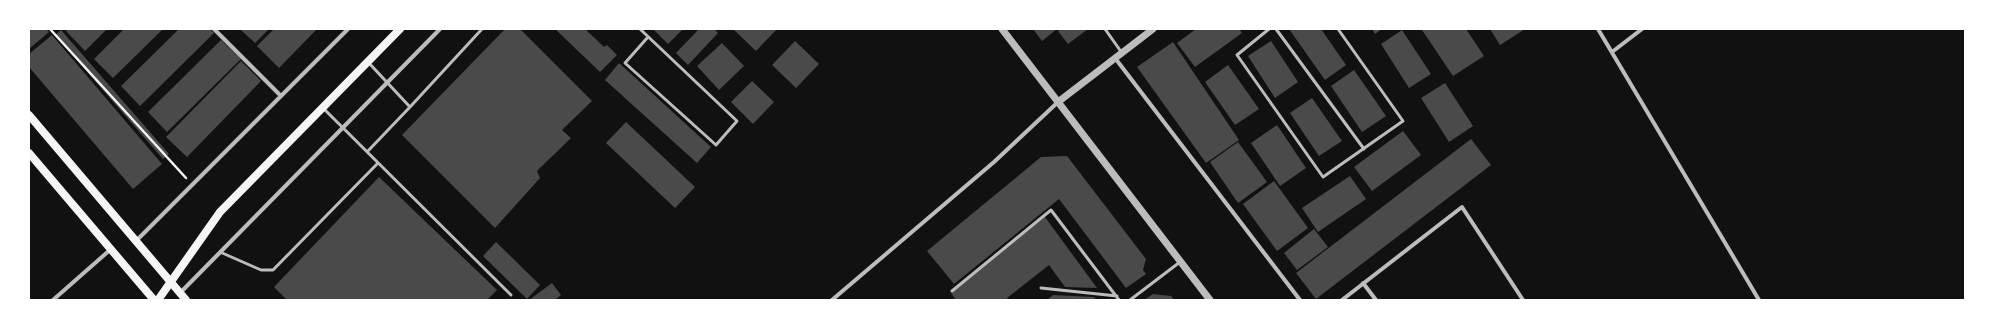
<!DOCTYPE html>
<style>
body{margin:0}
#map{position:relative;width:1994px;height:329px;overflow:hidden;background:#111;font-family:Mulish,sans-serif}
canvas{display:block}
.frame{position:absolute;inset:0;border:30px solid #fff;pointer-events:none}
</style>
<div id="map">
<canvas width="1994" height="329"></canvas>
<div class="frame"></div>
</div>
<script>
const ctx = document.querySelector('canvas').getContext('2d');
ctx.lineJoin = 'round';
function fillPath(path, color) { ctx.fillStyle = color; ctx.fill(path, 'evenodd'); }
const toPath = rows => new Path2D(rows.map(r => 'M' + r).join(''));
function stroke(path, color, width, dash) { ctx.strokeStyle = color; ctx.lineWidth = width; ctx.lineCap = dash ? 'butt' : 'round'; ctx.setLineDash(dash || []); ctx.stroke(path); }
fillPath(toPath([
 [29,29,46,29,49,32,29,49],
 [68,29,107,29,85,51,66,31],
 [124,29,163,29,113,78,94,59],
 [179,29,210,29,214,33,140,106,121,86],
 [240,29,269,29,255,43],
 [274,29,317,29,279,68,257,46],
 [505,29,520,29,592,101,562,130,571,138,537,171,540,178,495,228,402,135],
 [555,29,585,29,604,47,607,45,617,55,600,72],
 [653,29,683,29,668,44],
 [699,29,714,29,718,33,688,65,676,53],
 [735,29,777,29,756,51,734,30],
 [1033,29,1057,29,1042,41],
 [1061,29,1088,29,1068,44,1058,31],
 [1196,29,1239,29,1242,33,1195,67,1177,43],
 [1289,29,1321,29,1346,65,1325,80],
 [1372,29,1382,29,1375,34],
 [1424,29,1466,29,1484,56,1453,76,1422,30],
 [1490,29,1525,29,1500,45],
 [61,30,169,154,163,159,55,35],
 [1402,30,1431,74,1409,88,1381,44],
 [52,35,162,164,133,189,29,67,29,54],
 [221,40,241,59,167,132,148,112],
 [795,41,819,64,796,88,772,65],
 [1271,41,1298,82,1275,98,1248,56],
 [1173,42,1239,140,1206,163,1137,67],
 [722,43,744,66,719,90,697,66],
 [241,61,261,81,187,157,166,137],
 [619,63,711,147,697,163,605,80],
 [1228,65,1259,109,1235,125,1205,82],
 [1354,70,1386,116,1362,132,1331,86],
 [752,81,774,102,753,124,731,102],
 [1445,83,1473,126,1449,142,1421,98],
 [1312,98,1342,141,1319,156,1290,113],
 [626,122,695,187,675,208,606,143],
 [1277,125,1306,168,1280,186,1251,143],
 [1403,131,1421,155,1372,191,1354,167],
 [1471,139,1491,165,1316,299,1296,273],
 [1238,142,1267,182,1238,203,1210,162],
 [1067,156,1146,259,1143,270,1146,274,1126,288,1059,199,954,284,927,251,1041,157],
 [1350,176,1366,199,1318,232,1302,208],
 [379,177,497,290,487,300,287,300,274,287],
 [1274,181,1308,228,1277,251,1243,204],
 [1045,217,1097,288,1065,287,1049,265,1007,298,1009,300,956,300,951,293],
 [1314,229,1328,247,1297,270,1284,253],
 [496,242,540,285,527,299,483,256],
 [552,283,561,295,555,300,529,300],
 [1153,294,1171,296,1174,300,1144,300],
 [1053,295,1094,297,1097,300,1047,300]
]), '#4a4a4a');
stroke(toPath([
 [50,29,186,178]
]), '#f5f5f5', 2.5);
stroke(toPath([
 [640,29,737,121,716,145,625,63,648,37],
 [1105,29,1122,53],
 [1269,29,1237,55,1323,177,1403,121,1338,29],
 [1276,29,1364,149],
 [368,62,410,107,482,29],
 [323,108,511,295],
 [367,152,410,107],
 [220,252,261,270,273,270,378,163],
 [1041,288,1117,296],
 [952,291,1051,210,1119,300],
 [1130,300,1180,262]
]), '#bcbcbc', 3);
stroke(toPath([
 [214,29,281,96],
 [1598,29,1759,300],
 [1612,52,1642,29],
 [1115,58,1300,300],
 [136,241,348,29],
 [1363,283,1376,300],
 [180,293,440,29],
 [53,300,111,249],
 [832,300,994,162,1058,102],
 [1342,300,1462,207,1523,300]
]), '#bcbcbc', 4);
stroke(toPath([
 [1002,29,1210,300],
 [1058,102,1153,29]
]), '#bcbcbc', 7);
stroke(toPath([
 [29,115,186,300],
 [29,153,154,300],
 [158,300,220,212,400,29]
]), '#f5f5f5', 8);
</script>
